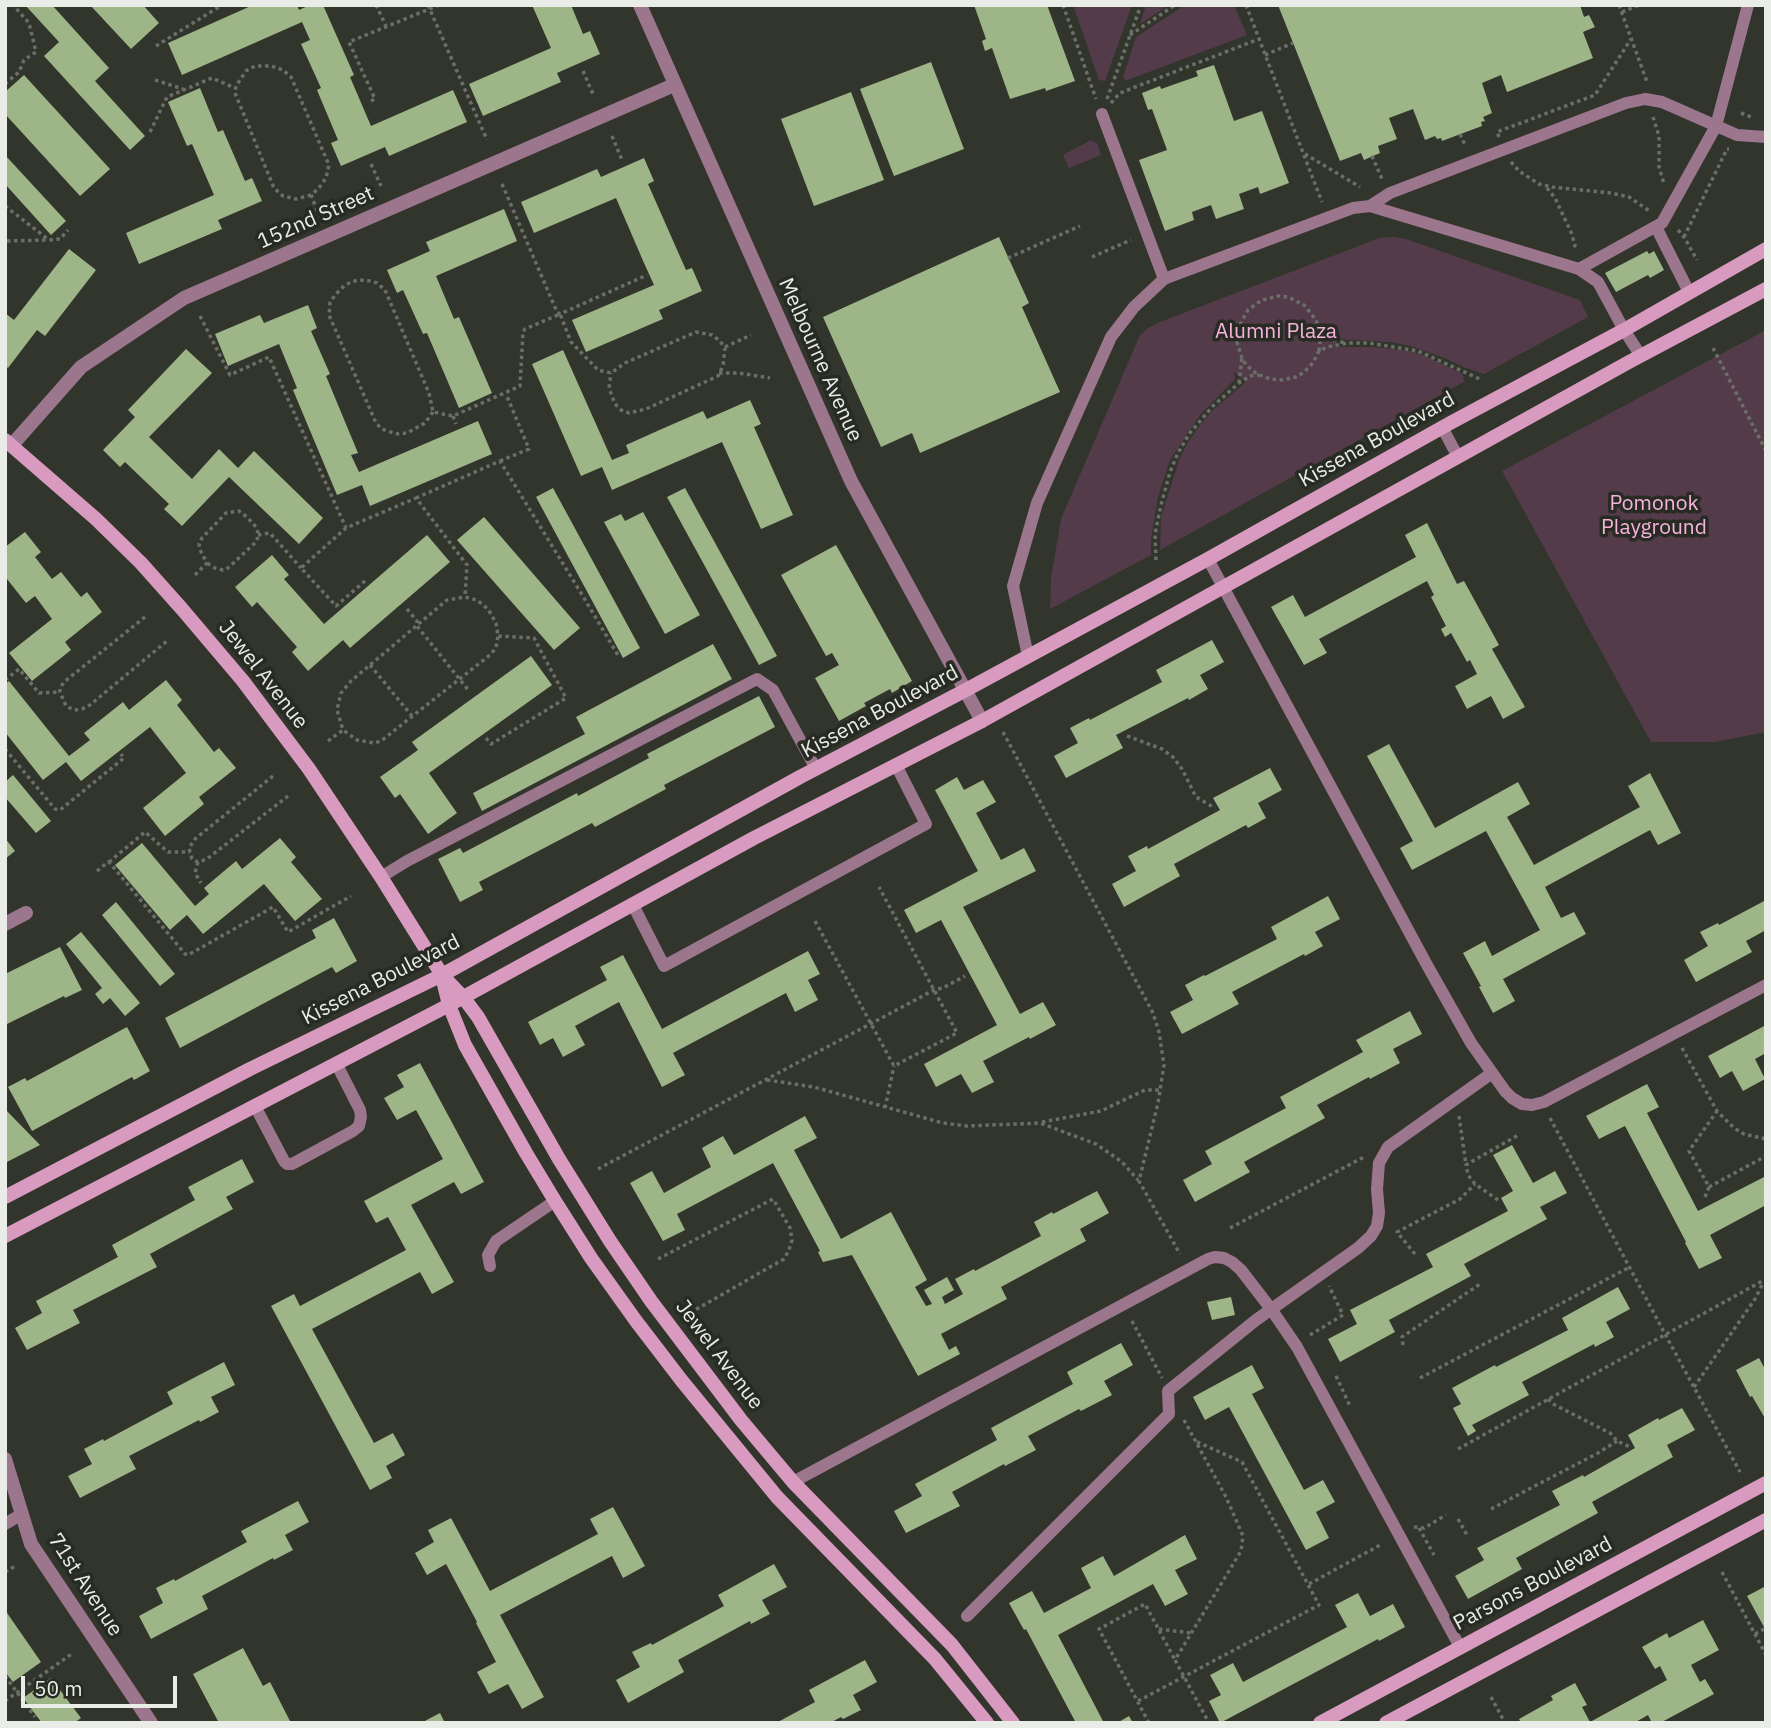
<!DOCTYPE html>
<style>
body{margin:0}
#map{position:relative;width:1771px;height:1728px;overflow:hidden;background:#31352c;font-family:"IBM Plex Sans",sans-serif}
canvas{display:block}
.frame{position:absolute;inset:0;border:7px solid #eaede7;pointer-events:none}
.scale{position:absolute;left:21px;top:1676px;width:156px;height:32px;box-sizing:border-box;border:4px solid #eaede7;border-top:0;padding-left:9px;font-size:21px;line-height:24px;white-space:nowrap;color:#eaede7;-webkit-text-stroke:5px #272b23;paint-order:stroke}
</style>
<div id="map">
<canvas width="1771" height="1728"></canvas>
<div class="frame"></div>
<div class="scale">50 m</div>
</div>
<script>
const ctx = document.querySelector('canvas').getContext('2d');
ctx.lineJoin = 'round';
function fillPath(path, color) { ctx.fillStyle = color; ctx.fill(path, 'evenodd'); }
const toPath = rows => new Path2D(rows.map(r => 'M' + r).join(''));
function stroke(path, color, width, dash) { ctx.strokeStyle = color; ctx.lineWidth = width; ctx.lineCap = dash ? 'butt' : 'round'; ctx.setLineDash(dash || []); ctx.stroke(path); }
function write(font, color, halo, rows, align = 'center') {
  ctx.font = font + ' "IBM Plex Sans",sans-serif'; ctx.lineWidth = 7; ctx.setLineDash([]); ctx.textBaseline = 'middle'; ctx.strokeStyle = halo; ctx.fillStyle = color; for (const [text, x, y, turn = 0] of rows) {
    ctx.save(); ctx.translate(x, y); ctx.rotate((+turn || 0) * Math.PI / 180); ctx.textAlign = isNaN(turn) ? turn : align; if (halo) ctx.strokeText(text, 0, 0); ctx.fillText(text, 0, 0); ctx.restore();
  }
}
fillPath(toPath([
 [1073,5,1132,5,1105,81,1099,80],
 [1146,5,1169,5,1140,24],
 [1185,5,1234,5,1247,35,1125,81,1123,77,1136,37],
 [1091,140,1097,143,1101,155,1069,168,1063,155],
 [1393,237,1406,239,1580,300,1588,317,1484,374,1463,367,1447,359,1411,346,1391,342,1336,339,1337,347,1372,347,1409,351,1423,355,1463,374,1464,382,1160,550,1161,517,1179,460,1188,442,1201,424,1214,409,1246,382,1234,372,1235,379,1200,415,1170,460,1158,497,1151,539,1151,555,1050,609,1051,578,1061,519,1140,335,1148,328,1160,322,1356,247,1379,238],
 [1766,330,1766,732,1715,742,1651,742,1502,471]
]), '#543b4a');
fillPath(toPath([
 [25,5,52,5,109,68,95,81,145,136,130,150,44,56,59,42],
 [90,5,143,5,159,23,131,49],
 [253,5,297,5,299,10,310,5,323,5,354,75,350,77,371,126,453,90,467,122,389,156,385,147,341,166,331,143,338,140,317,90,321,88,301,44,310,40,302,22,182,75,168,43],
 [532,5,571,5,583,34,590,31,600,54,557,73,561,82,483,116,469,84,551,48],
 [974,5,1047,5,1075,81,1046,91,1045,88,1010,99,992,48,985,51,982,41,986,39],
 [1278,5,1580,5,1584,17,1589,15,1595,27,1583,32,1593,58,1507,92,1501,75,1482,83,1492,113,1483,117,1485,121,1481,122,1482,126,1442,141,1441,138,1437,139,1435,136,1425,140,1413,109,1389,118,1397,139,1378,146,1380,153,1364,160,1361,153,1340,161],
 [931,62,964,149,894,176,860,89],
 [1214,65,1234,121,1262,111,1289,183,1260,194,1258,187,1239,194,1244,209,1216,219,1211,205,1192,212,1194,220,1165,231,1139,160,1167,150,1152,109,1148,110,1142,93,1160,86,1161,89,1198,76,1196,71],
 [24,75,110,169,80,196,5,114,5,92],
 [200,88,218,132,223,130,245,181,252,178,262,201,218,220,222,229,139,264,126,233,214,195,192,144,187,146,168,102],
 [851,92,884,180,814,206,781,119],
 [5,155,66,221,51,235,5,184],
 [644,158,654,181,648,184,686,270,692,268,702,291,659,310,663,319,586,352,572,320,654,285,644,263,616,198,534,233,521,202,597,169,601,177],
 [504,209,517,241,436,276,454,319,459,317,492,393,459,408,427,333,423,334,403,290,397,293,387,270,430,251,426,242],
 [999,237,1029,303,1022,307,1060,392,920,453,912,433,881,447,823,317],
 [69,249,96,270,45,336,37,330,8,368,5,366,5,313,14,320],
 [1647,251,1649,254,1654,251,1664,270,1650,278,1648,275,1616,292,1605,273],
 [308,305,317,328,311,331,330,374,326,376,358,453,351,455,359,472,478,421,492,454,370,506,362,485,337,495,293,390,297,388,279,344,228,366,215,334,260,315,264,323],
 [186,349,212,373,149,437,192,479,219,449,238,468,254,451,323,518,299,544,229,477,182,526,164,509,169,504,125,462,120,467,103,450,135,417,128,410],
 [563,350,612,460,629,453,626,445,664,428,703,411,707,419,750,400,761,424,754,427,793,515,761,529,722,442,612,490,602,467,581,476,532,364],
 [553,488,640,648,623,658,536,497],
 [685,488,777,656,759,665,667,497],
 [643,512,700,615,665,634,604,522,621,514,625,521],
 [484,517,580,628,554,650,457,540],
 [1427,523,1457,584,1464,581,1499,645,1492,649,1525,707,1503,719,1491,696,1467,709,1455,686,1477,674,1470,660,1467,662,1451,633,1445,637,1441,629,1446,626,1431,597,1434,595,1427,581,1319,639,1327,653,1304,665,1271,607,1293,595,1305,617,1416,557,1405,535],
 [25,532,41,552,35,557,52,579,61,572,81,597,87,592,102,612,65,642,71,650,32,681,9,653,52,619,35,596,26,603,7,579,5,580,5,547],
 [427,535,450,562,350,648,343,640,308,671,292,652,297,647,257,602,252,607,235,587,272,555,289,575,284,579,324,624],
 [836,545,912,681,892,693,890,689,864,703,866,706,839,721,815,678,839,665,832,653,826,656,781,575],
 [1212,640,1224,662,1200,675,1208,689,1189,700,1188,698,1116,735,1123,748,1066,778,1054,756,1078,743,1070,728,1089,718,1090,720,1162,682,1156,670],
 [713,644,732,679,482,811,473,793,585,734,576,717],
 [531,656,552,685,429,773,457,813,428,834,400,794,395,798,380,777,418,750,412,742],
 [166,680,182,700,177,705,214,752,219,748,236,768,199,797,204,804,165,836,143,808,186,773,150,727,81,781,66,762,43,780,5,732,5,684,9,681,69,756,90,740,84,733,123,702,129,710],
 [759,696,775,727,664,785,666,789,595,827,592,823,479,882,483,890,460,902,438,859,460,848,463,853,577,793,578,796,649,758,647,754],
 [1389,744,1435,828,1518,782,1530,804,1507,817,1534,865,1640,807,1628,786,1650,773,1681,833,1658,845,1650,830,1545,887,1561,918,1574,912,1586,934,1503,979,1515,1001,1493,1013,1479,987,1481,986,1463,953,1485,941,1492,956,1540,930,1486,831,1412,870,1400,848,1413,841,1367,756],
 [1270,768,1282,790,1258,803,1266,818,1248,828,1246,825,1174,864,1180,876,1124,907,1112,884,1136,871,1128,856,1147,846,1148,849,1220,810,1213,798],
 [13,775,51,821,36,833,5,797,5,782],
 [957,777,964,790,983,780,996,802,976,813,1001,860,1024,848,1036,871,963,907,1020,1014,1043,1002,1056,1025,1030,1039,1029,1037,983,1061,994,1082,972,1093,961,1074,936,1087,924,1064,997,1025,941,920,916,933,904,910,978,871,935,790],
 [5,838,15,851,5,859],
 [280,838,296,857,291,862,322,899,295,921,264,884,203,934,187,915,170,930,115,865,142,843,195,906,209,894,204,888,236,861,242,869],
 [1328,896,1340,919,1315,932,1323,946,1305,956,1304,954,1232,992,1239,1004,1182,1034,1170,1012,1193,1000,1185,985,1204,975,1205,976,1277,939,1271,927],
 [1766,900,1766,930,1746,941,1752,952,1696,982,1684,960,1708,946,1700,932,1718,923,1719,925],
 [116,902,175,974,160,986,102,915],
 [334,918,357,961,336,973,332,967,180,1048,165,1018,316,938,312,930],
 [81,932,140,1003,125,1016,110,998,103,1004,95,994,102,988,66,944],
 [60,947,82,990,65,998,64,996,5,1025,5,974],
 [808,951,820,974,808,980,818,1000,795,1012,786,993,673,1053,685,1075,662,1087,619,1002,575,1026,585,1045,563,1057,553,1038,540,1045,528,1022,607,980,600,967,623,955,662,1029],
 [1410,1011,1422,1034,1393,1049,1400,1063,1370,1079,1369,1077,1317,1105,1325,1118,1244,1162,1250,1172,1195,1202,1183,1180,1212,1164,1205,1151,1286,1108,1280,1097,1363,1052,1356,1040],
 [1766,1025,1766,1053,1755,1059,1765,1079,1743,1091,1732,1071,1720,1078,1708,1056],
 [127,1027,150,1071,134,1080,132,1077,32,1131,8,1087,25,1078,27,1081],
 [420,1063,484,1182,461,1194,454,1182,411,1205,454,1282,432,1294,420,1272,312,1329,374,1443,393,1433,405,1455,386,1466,392,1478,370,1490,271,1306,294,1294,300,1306,406,1250,388,1217,376,1223,364,1201,443,1159,416,1110,397,1120,384,1098,404,1087,397,1075],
 [1647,1084,1659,1107,1647,1113,1698,1211,1766,1176,1766,1205,1710,1235,1722,1258,1699,1269,1685,1243,1686,1242,1625,1126,1599,1139,1586,1116],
 [5,1109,40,1145,5,1163],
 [805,1116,817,1138,794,1150,841,1239,891,1212,927,1280,915,1287,926,1306,932,1304,924,1290,947,1277,954,1290,942,1297,945,1304,963,1294,955,1279,974,1269,975,1271,1041,1236,1034,1222,1052,1212,1053,1214,1097,1191,1109,1213,1080,1229,1086,1241,1001,1287,1007,1299,941,1334,949,1350,956,1346,960,1354,918,1376,852,1255,823,1262,818,1252,820,1251,773,1163,677,1214,685,1230,663,1241,630,1183,652,1171,664,1193,711,1167,702,1148,723,1136,734,1155],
 [1512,1145,1533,1183,1555,1171,1567,1193,1540,1207,1547,1219,1464,1264,1471,1276,1389,1320,1395,1332,1340,1362,1328,1339,1357,1324,1350,1310,1433,1267,1426,1254,1508,1211,1501,1198,1513,1191,1493,1155],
 [242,1159,254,1182,226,1197,233,1209,150,1254,157,1267,73,1310,80,1323,27,1350,15,1328,42,1313,36,1301,118,1257,112,1245,195,1200,188,1187],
 [1618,1287,1630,1309,1606,1322,1614,1337,1595,1347,1594,1344,1522,1382,1529,1395,1472,1425,1476,1431,1468,1436,1453,1408,1461,1404,1452,1388,1495,1365,1496,1367,1568,1330,1562,1318],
 [1231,1297,1235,1315,1212,1320,1207,1302],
 [1121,1343,1133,1365,1104,1381,1112,1395,1081,1411,1079,1409,1028,1436,1036,1450,1005,1466,1004,1464,952,1492,960,1506,906,1533,894,1511,922,1496,915,1484,997,1440,991,1428,1073,1384,1067,1372],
 [1759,1358,1766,1371,1766,1420,1752,1396,1750,1397,1736,1370],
 [224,1362,235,1385,211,1397,219,1412,200,1422,199,1420,129,1456,136,1469,80,1498,68,1476,92,1464,84,1449,103,1439,104,1441,173,1404,167,1392],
 [1252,1365,1264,1388,1252,1394,1304,1490,1323,1480,1335,1502,1316,1512,1329,1538,1306,1550,1229,1407,1205,1420,1193,1397],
 [1682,1408,1695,1430,1667,1445,1673,1457,1592,1502,1598,1513,1516,1558,1522,1569,1468,1599,1455,1576,1484,1560,1477,1548,1560,1505,1552,1491,1583,1475,1584,1477,1635,1448,1628,1435,1658,1418,1659,1420],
 [298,1501,309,1522,285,1535,293,1550,274,1560,273,1558,202,1596,208,1609,151,1639,139,1616,163,1603,156,1588,174,1579,175,1581,247,1542,241,1531],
 [613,1507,645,1566,623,1578,612,1556,500,1615,544,1697,522,1709,508,1684,489,1694,477,1672,496,1662,476,1623,477,1622,446,1564,427,1575,415,1553,434,1542,428,1530,451,1518,490,1591,598,1534,590,1519],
 [1185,1535,1197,1559,1175,1570,1188,1594,1165,1606,1153,1584,1058,1635,1104,1723,1076,1723,1026,1629,1024,1630,1009,1603,1032,1591,1044,1613,1091,1588,1081,1568,1103,1556,1114,1576],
 [774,1564,787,1587,762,1600,770,1614,751,1624,750,1621,678,1660,684,1672,628,1703,616,1680,640,1667,632,1652,651,1643,652,1645,724,1606,718,1595],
 [1766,1586,1766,1626,1764,1627,1747,1596],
 [1358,1593,1370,1616,1393,1604,1405,1627,1379,1641,1378,1639,1220,1723,1209,1701,1221,1695,1210,1675,1233,1663,1243,1682,1347,1627,1335,1605],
 [5,1610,41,1662,13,1682,5,1672],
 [1703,1620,1719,1650,1691,1665,1700,1682,1705,1679,1714,1694,1660,1723,1652,1723,1648,1715,1634,1723,1521,1723,1519,1719,1553,1700,1551,1696,1575,1683,1587,1705,1582,1707,1590,1722,1667,1680,1660,1666,1655,1669,1642,1647,1667,1633,1669,1638],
 [243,1648,263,1686,270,1682,291,1723,219,1723,193,1674],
 [865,1660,877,1682,853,1695,861,1710,843,1719,841,1717,830,1723,776,1723,815,1702,809,1690],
 [51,1678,81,1718,74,1723,42,1723,23,1698],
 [440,1713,445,1723,421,1723],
 [1129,1716,1133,1723,1117,1723]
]), '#9eb588');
stroke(toPath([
 [376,5,386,26],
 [428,5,487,140],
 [1063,5,1096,99],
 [1246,5,1322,202],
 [1619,5,1647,82],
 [1622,12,1639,5],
 [1130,35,1175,5],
 [156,46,222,5],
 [1265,55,1293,43],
 [583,71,593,94],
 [155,80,183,89],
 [5,84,19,72,24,60,36,52,29,23,13,5],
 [1107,99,1141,5],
 [371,101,375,99,349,42,439,5],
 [1111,103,1120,93,1259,39],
 [1741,113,1754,118],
 [1653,117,1659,136,1659,167,1664,184],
 [150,132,167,97,212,78,235,88],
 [1460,134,1465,145],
 [612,136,622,160],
 [1499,137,1497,132,1595,95,1631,39],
 [1305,154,1360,187],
 [1372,156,1382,179],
 [1511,162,1519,171,1539,184,1552,187,1611,193,1629,197,1651,212],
 [371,164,381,186],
 [502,184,557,312,560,314,647,275],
 [1547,188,1555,198,1571,232,1575,245,1574,250],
 [311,195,296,199,283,196,274,188,235,93,236,86,246,71,255,66,271,66,283,70,291,77,329,165,326,178,319,188,311,195,318,213],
 [5,206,49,240,60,239,68,230],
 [1678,230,1684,237,1697,260],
 [1684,237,1727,149,1729,149],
 [7,241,47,240],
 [1092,257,1131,240],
 [1008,258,1080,226],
 [200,316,230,375,269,357,346,528],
 [1321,334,1330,339,1345,343],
 [725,347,751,335],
 [1713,348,1766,451],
 [1319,351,1321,334,1316,320,1304,305,1288,297,1279,296,1262,300,1248,310,1238,328,1237,342,1242,358,1246,365,1257,374,1270,379,1282,380,1296,377,1304,372,1313,363,1319,351,1327,347,1348,343,1369,343,1418,351,1482,380],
 [719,373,739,373,770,378],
 [1239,383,1242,358],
 [433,412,425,423,407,433,398,434,387,431,382,429,376,423,329,315,330,303,335,295,344,286,351,282,359,280,370,281,377,283,385,290,429,393,433,412,453,416,520,386,523,332,525,329,560,314,571,342,598,370,611,373,625,363,696,332,712,335,720,341,725,348,723,366,718,376,646,409,629,413,621,410,615,404,609,388,611,373],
 [453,416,456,424],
 [500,461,529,449,506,394],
 [416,498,500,461,584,598,619,657],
 [258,535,270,533,301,568],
 [1156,560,1155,534,1161,505,1170,472,1178,453,1189,434,1213,406,1239,383,1250,376,1259,375],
 [195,575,207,563,200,550,199,544,202,538,226,513,239,511,247,517,256,527,258,533,257,541,228,568,223,570,215,568,207,563],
 [365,581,336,606,301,568,346,528,416,498,467,565,465,597],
 [407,609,417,621,417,626,469,691],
 [145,617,64,682,60,688,60,692,66,706,74,710,82,709,90,705,167,641],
 [370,665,412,716],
 [5,680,19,669,39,693,60,692],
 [1003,732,1153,1013,1159,1032,1164,1065,1158,1103,1139,1181,1180,1254],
 [1127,736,1162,749,1173,757,1182,769,1196,797,1215,808],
 [486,738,491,744,566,698,534,638,498,636],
 [328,741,343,730,337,710,341,693,351,681,447,600,465,597,477,600,488,609,496,623,498,636,496,648,490,655,381,741,374,743,357,740,343,730],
 [5,749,55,809,60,810,124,758,121,754],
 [273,776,195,839,189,848,192,859,198,862,207,859,288,796],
 [109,862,145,832,168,852,190,852],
 [198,862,195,873,201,883],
 [97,871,108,862,110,863,185,954,188,955,273,907,288,932,351,896],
 [815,921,894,1066,957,1033,879,887],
 [1682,1048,1717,1111,1734,1128,1744,1134,1766,1139],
 [767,1080,814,1087,943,1123,967,1126,1040,1123,1096,1144,1122,1162,1138,1180],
 [885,1108,894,1066],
 [1459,1116,1466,1165],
 [1550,1118,1665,1334,1740,1472],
 [1042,1122,1101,1111,1145,1090,1160,1090],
 [598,1169,934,990,943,988,965,976],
 [1709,1187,1766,1156],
 [1705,1197,1709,1187,1689,1151,1717,1111],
 [1498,1200,1475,1184,1468,1175,1466,1165,1520,1134],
 [1230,1228,1364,1157],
 [1415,1254,1397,1232,1460,1199,1475,1184],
 [658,1259,773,1199,790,1228,792,1240,789,1250,784,1259,695,1310],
 [1132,1321,1162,1378],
 [1310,1335,1343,1315,1329,1286],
 [1403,1345,1402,1337,1480,1284],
 [1336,1376,1350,1406],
 [1420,1378,1628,1268],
 [1694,1387,1755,1299,1763,1283],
 [1548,1399,1553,1404,1610,1433,1617,1441,1630,1447],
 [1184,1420,1226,1497,1243,1536,1241,1551,1175,1660,1209,1723],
 [1458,1449,1766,1279],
 [1491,1509,1598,1453,1617,1441],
 [1458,1519,1467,1535],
 [1414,1527,1424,1528,1446,1515],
 [1419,1528,1434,1555],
 [5,1572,17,1565],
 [1722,1572,1766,1655],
 [1309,1584,1382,1544],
 [1159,1629,1191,1633],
 [1755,1634,1766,1628],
 [5,1676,35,1717],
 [1491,1697,1505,1723],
 [5,1701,73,1653],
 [1138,1701,1319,1605,1242,1462,1195,1441],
 [1149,1723,1099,1629,1145,1604,1175,1660]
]), '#6b6f67', 3.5, [3.5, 3.5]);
stroke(toPath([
 [1102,114,1164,279,1353,208,1370,206,1579,269,1598,282,1624,330,1641,356],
 [1370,206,1390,193,1626,103,1645,99,1662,102,1737,135,1766,137],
 [1656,227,1689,292],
 [1579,269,1662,223,1716,126,1748,5],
 [1442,427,1458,457],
 [1208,559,1427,965,1471,1043,1505,1091,1512,1098,1522,1104,1532,1105,1544,1102,1766,985],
 [1028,656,1013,586,1037,503,1111,337,1134,307,1164,279],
 [381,877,407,861,757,679,773,690,816,769],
 [633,905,664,966,926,824,896,765],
 [255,1106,284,1161,287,1164,292,1164,353,1131,359,1126,361,1117,360,1110,336,1063],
 [490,1266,488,1255,496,1241,555,1201],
 [793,1482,1208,1259,1215,1257,1224,1258,1232,1262,1241,1270,1271,1309,1297,1347,1460,1647],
 [5,1524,22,1514],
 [967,1616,1169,1414,1168,1391,1256,1320,1358,1248,1371,1236,1377,1226,1379,1213,1377,1189,1379,1163,1388,1147,1492,1073]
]), '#9c768d', 12);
stroke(toPath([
 [640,5,851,481,982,721],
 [12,445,81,367,184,298,674,85],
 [5,924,26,913],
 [5,1459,31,1544,151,1723]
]), '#9c768d', 14);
stroke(toPath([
 [5,440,96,519,141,563,182,609,243,681,309,769,381,877,442,975,463,997,478,1017,559,1159,610,1241,651,1301,741,1420,793,1482,952,1645,1013,1723],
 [442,976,449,1005,465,1045,526,1153,555,1201,591,1258,636,1321,682,1381,777,1497,935,1659,987,1723],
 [5,1197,250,1069,442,975,800,777,964,691,1208,559,1452,422,1624,330,1766,249],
 [5,1236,449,1005,754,838,982,721,1629,362,1766,289],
 [1320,1723,1766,1483],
 [1386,1723,1766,1520]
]), '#d89bbf', 14);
write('21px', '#eaede7', '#272b23', [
 ["152nd Street",316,218,-24],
 ["Melbourne Avenue",820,360,66],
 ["Kissena Boulevard",1377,440,-29],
 ["Jewel Avenue",263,675,52],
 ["Kissena Boulevard",880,712,-28],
 ["Kissena Boulevard",381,980,-27],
 ["Jewel Avenue",719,1355,53],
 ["Parsons Boulevard",1533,1584,-28],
 ["71st Avenue",85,1585,57]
]);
write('21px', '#f7b2db', '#272b23', [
 ["Alumni Plaza",1276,332],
 ["Pomonok",1654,504],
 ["Playground",1654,528]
]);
</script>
